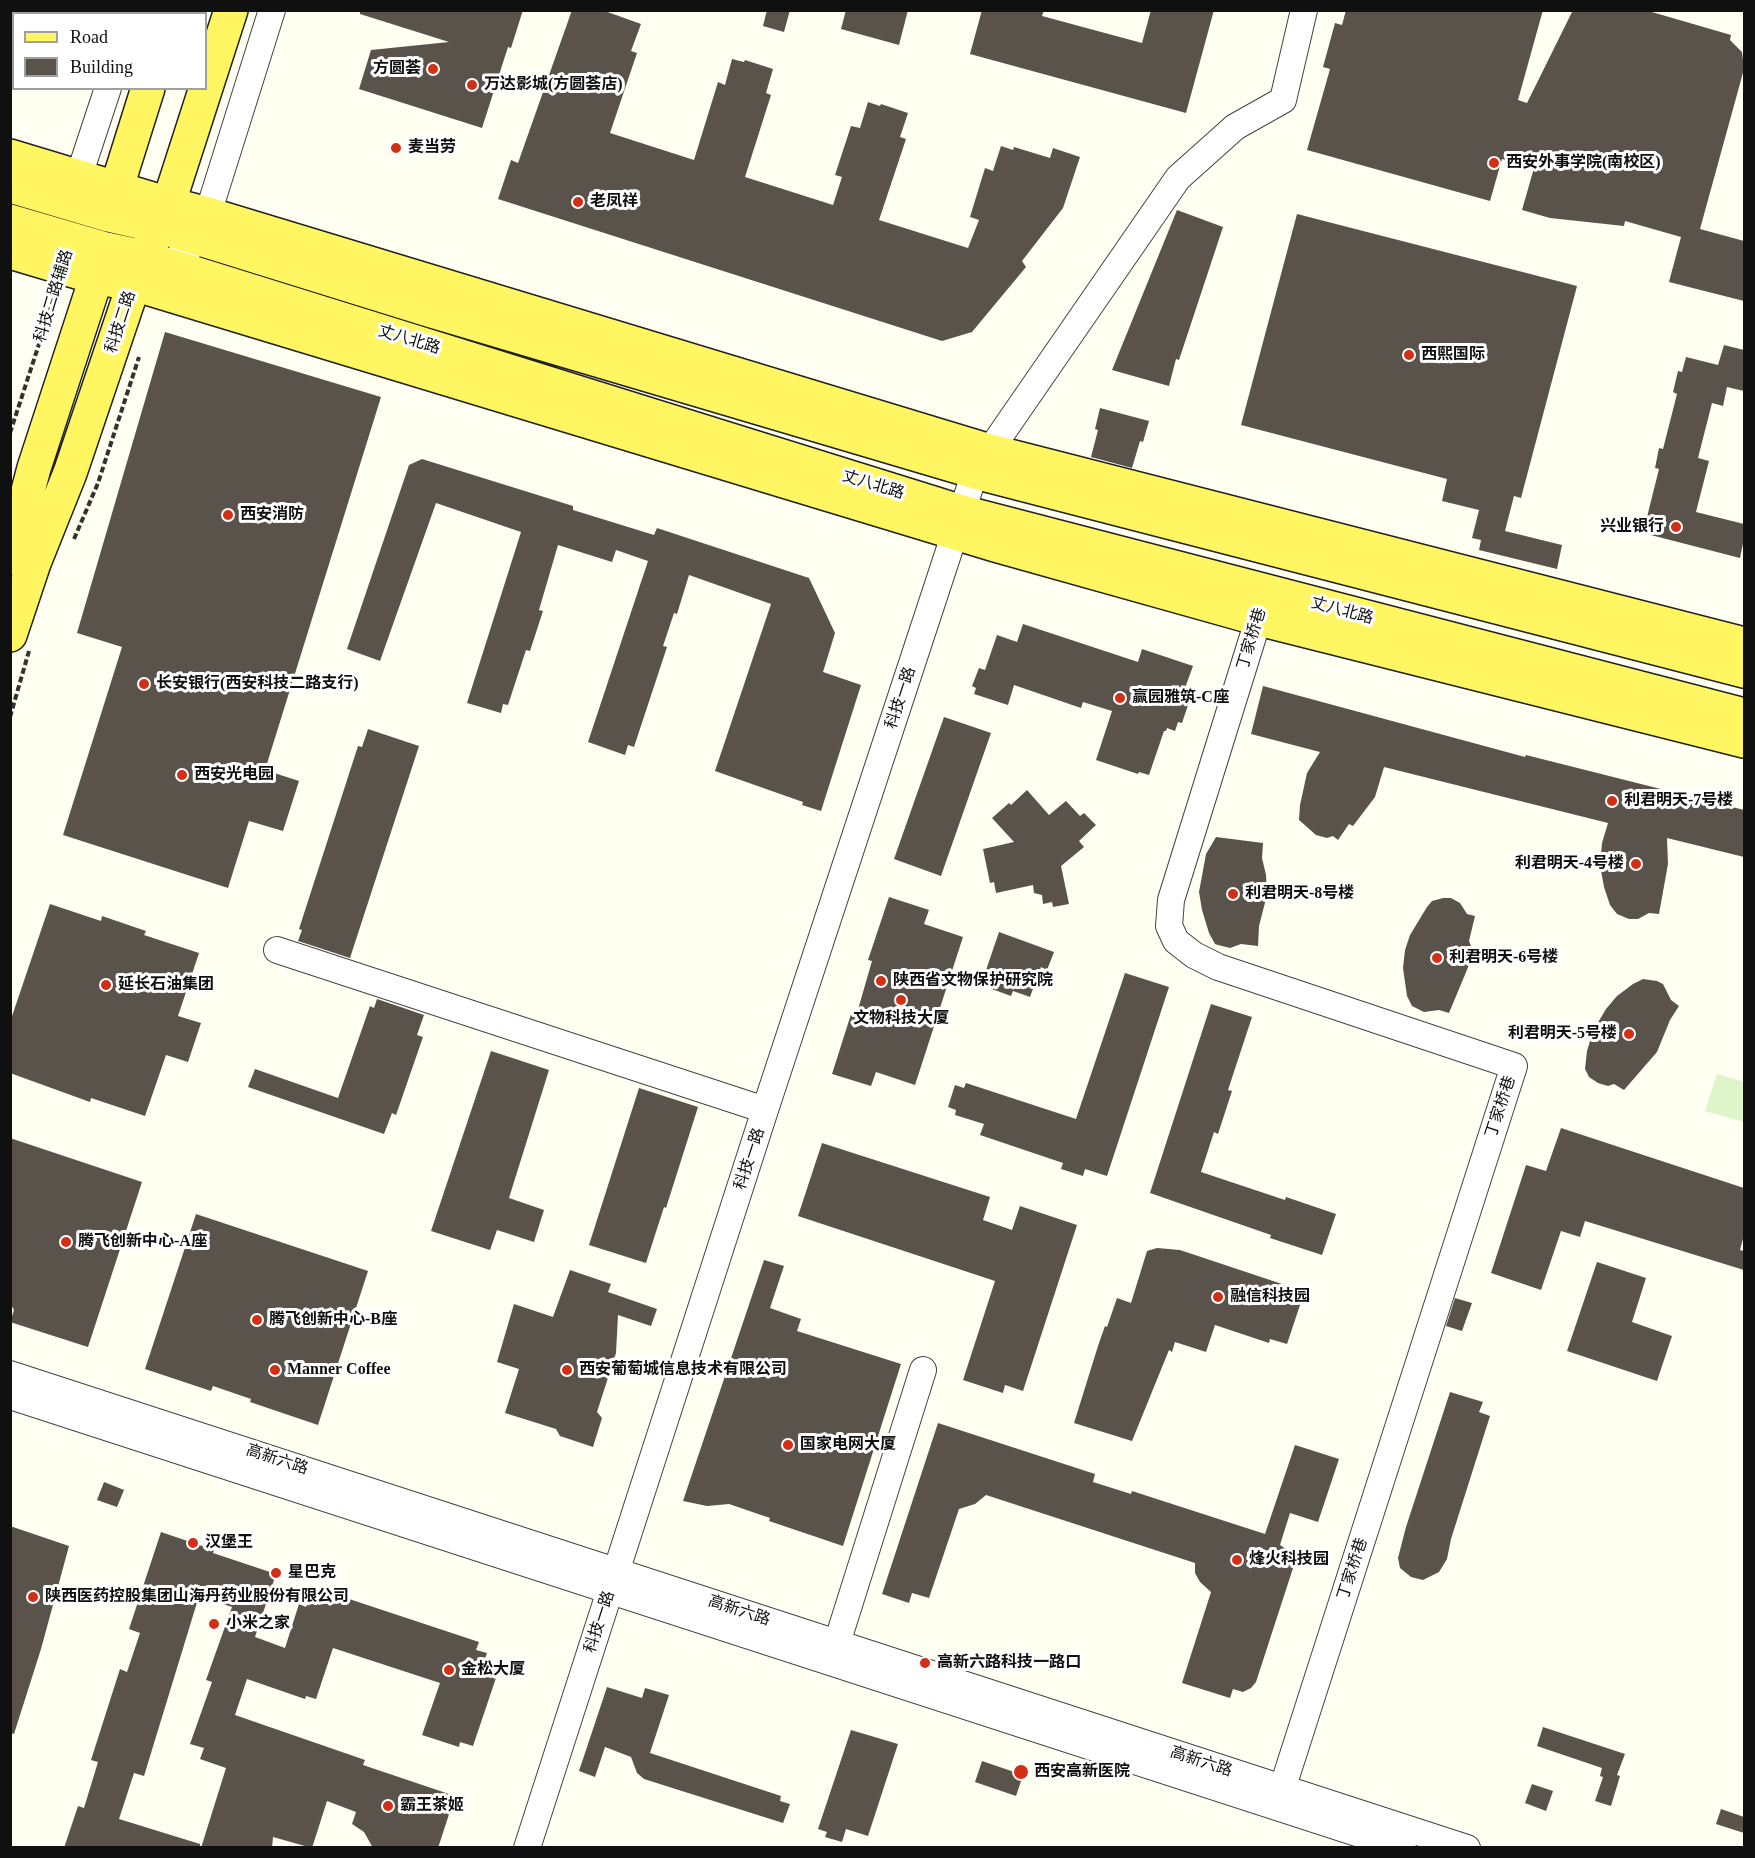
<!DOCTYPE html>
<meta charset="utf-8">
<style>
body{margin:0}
#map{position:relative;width:1755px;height:1858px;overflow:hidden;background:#fffff2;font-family:"Times New Roman",serif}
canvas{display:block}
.frame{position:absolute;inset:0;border:12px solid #101010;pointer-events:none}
.legend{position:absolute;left:12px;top:12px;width:195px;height:78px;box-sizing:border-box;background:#fff;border:2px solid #9f9f9f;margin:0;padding:8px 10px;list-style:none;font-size:18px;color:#101010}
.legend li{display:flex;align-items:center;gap:12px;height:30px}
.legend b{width:30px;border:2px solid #9f9f9f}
</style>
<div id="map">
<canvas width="1755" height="1858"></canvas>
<div class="frame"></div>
<ul class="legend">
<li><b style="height:8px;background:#fff662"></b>Road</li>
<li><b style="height:16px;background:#5a534b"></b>Building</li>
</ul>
</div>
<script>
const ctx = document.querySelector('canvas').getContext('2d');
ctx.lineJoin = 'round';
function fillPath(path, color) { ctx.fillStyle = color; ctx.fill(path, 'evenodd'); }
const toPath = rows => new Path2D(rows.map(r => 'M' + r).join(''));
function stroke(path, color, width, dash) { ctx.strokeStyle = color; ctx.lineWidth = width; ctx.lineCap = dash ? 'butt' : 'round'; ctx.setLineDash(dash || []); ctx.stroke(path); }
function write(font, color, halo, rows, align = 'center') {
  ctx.font = font + ' "Times New Roman","Noto Sans SC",serif'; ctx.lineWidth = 6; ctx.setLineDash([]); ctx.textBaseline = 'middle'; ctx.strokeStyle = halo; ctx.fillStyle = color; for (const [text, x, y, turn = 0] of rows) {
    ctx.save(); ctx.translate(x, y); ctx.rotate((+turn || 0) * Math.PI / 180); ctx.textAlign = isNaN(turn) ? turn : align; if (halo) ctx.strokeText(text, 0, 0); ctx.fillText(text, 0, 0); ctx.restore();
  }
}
fillPath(toPath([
 [1717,1074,1744,1082,1744,1122,1705,1111]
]), '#def5c9');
fillPath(toPath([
 [360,10,523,10,511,48,508,47,482,128,359,89,371,50,449,42,360,14],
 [572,10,602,10,641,24,631,51,637,53,610,133,694,160,718,82,725,85,732,59,744,62,745,60,773,69,766,93,771,95,745,177,833,205,842,177,835,175,851,126,860,128,868,102,880,106,881,104,908,113,900,137,906,139,879,220,968,248,979,220,970,217,985,168,993,171,1001,146,1013,150,1014,147,1050,158,1053,148,1080,157,1063,208,1022,261,1026,267,972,332,942,341,498,199,511,160,518,163],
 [767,10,790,10,784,32,763,26],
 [846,10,908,10,899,45,841,29],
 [982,10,1044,10,1042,16,1142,43,1151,10,1214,10,1186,113,970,54],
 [1346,10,1543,10,1518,100,1527,103,1573,10,1645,10,1731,35,1730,40,1742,52,1744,69,1700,229,1744,241,1744,301,1669,282,1681,237,1625,221,1624,226,1550,218,1522,210,1534,168,1502,159,1490,201,1307,150,1330,69,1323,67,1335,23,1342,25],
 [1177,210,1223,227,1179,360,1176,359,1169,386,1112,370],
 [1297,214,1577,286,1521,498,1514,496,1505,531,1562,545,1557,569,1479,550,1481,540,1472,538,1479,510,1442,501,1447,479,1241,425],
 [165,332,381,397,265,770,299,781,283,831,249,821,228,888,63,835,122,647,77,633],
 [1724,345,1744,350,1744,391,1727,387,1723,406,1712,403,1698,458,1709,461,1696,512,1744,524,1744,539,1740,558,1643,533,1659,469,1655,468,1659,448,1663,449,1677,394,1673,392,1678,371,1682,372,1686,357,1718,365],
 [1100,408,1149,421,1143,442,1140,441,1132,468,1091,457,1098,430,1095,429],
 [422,459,573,506,573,510,654,535,657,528,809,578,835,633,823,672,861,685,821,811,802,805,803,802,715,771,771,604,689,575,677,614,674,613,663,646,667,647,634,747,628,745,625,755,588,742,648,561,616,550,612,562,558,545,539,610,543,611,530,651,526,650,508,705,503,704,501,713,467,703,521,532,436,503,380,661,347,649,409,465],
 [1023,624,1138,662,1142,649,1193,666,1185,688,1187,688,1184,697,1190,699,1182,723,1178,722,1175,731,1167,728,1166,731,1164,731,1149,775,1139,772,1138,774,1096,760,1112,711,1083,702,1081,708,1014,685,1008,705,974,694,976,688,972,686,979,668,985,670,997,635,1017,642],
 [1263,686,1525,757,1526,755,1744,810,1744,857,1667,838,1668,864,1659,914,1649,913,1638,919,1629,919,1617,914,1610,905,1604,887,1600,865,1602,843,1608,823,1384,767,1375,797,1353,826,1349,824,1338,840,1333,836,1327,838,1316,835,1299,820,1300,805,1307,773,1320,752,1251,734],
 [944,717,991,733,941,876,894,859],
 [368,729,419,746,350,958,298,941,302,930,299,929,358,746,362,747],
 [1027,790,1049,815,1066,801,1080,816,1084,813,1096,825,1079,841,1084,847,1061,866,1069,904,1053,907,1052,902,1043,904,1042,895,1034,893,1033,885,996,893,994,882,990,883,983,849,1014,842,992,818,1009,803,1011,805],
 [1216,837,1263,843,1262,858,1266,875,1267,895,1259,926,1258,946,1241,944,1230,948,1218,945,1215,944,1209,933,1202,910,1199,892,1206,854],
 [889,897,929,910,924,924,963,937,915,1085,876,1072,871,1086,832,1074,852,1011,857,1013,872,961,868,960],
 [1443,898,1451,898,1460,903,1467,914,1475,916,1469,941,1471,946,1469,965,1449,1013,1439,1010,1424,1012,1412,1006,1407,996,1403,968,1405,950,1410,935,1427,907,1432,901],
 [50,904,101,921,102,916,146,931,144,935,199,953,178,1016,201,1023,188,1062,166,1055,145,1116,91,1098,90,1102,10,1073,10,1022],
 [999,932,1054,952,1047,970,1041,967,1030,997,1013,991,1011,996,981,985],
 [1125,973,1169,987,1107,1176,1085,1169,1083,1176,1061,1169,1063,1163,980,1135,984,1124,955,1115,956,1110,948,1107,955,1085,964,1088,966,1083,1076,1119],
 [1643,979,1657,981,1663,984,1671,1000,1679,1006,1670,1020,1657,1052,1624,1090,1614,1084,1608,1086,1598,1083,1589,1077,1585,1069,1587,1051,1593,1031,1606,1009,1617,996,1633,984],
 [377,999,424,1015,417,1035,423,1037,396,1115,392,1113,384,1134,248,1087,255,1069,338,1098,370,1006,374,1008],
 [1211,1004,1252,1017,1228,1090,1232,1091,1218,1134,1214,1132,1201,1172,1285,1200,1286,1197,1336,1214,1322,1255,1270,1238,1271,1235,1150,1193],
 [491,1051,549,1070,509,1198,544,1210,534,1242,497,1230,490,1250,431,1231],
 [639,1088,698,1107,666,1208,664,1207,646,1263,589,1245],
 [1561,1128,1744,1188,1744,1235,1740,1250,1744,1251,1744,1270,1585,1221,1580,1237,1561,1231,1541,1290,1491,1273,1526,1165,1546,1171],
 [10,1138,142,1182,88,1347,10,1322,14,1310,10,1303],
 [822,1143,990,1197,983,1220,1012,1230,1020,1206,1077,1225,1023,1391,1005,1385,1003,1393,963,1380,995,1281,798,1216],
 [196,1214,368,1271,318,1425,250,1402,251,1399,213,1386,211,1391,145,1369],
 [1157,1248,1180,1250,1288,1286,1286,1293,1302,1299,1287,1344,1270,1339,1269,1343,1215,1325,1206,1352,1175,1342,1172,1352,1169,1350,1132,1441,1074,1423,1098,1346,1105,1326,1107,1327,1117,1298,1131,1303,1147,1251],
 [764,1260,784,1266,770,1308,801,1319,797,1331,901,1364,843,1546,769,1521,770,1518,729,1504,707,1506,683,1501],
 [1597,1262,1646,1278,1632,1322,1672,1336,1657,1381,1567,1351],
 [570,1270,611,1284,608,1292,657,1309,651,1326,618,1315,616,1353,597,1412,602,1418,593,1447,560,1436,556,1429,505,1413,519,1369,497,1362,514,1304,553,1317],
 [1455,1298,1472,1303,1462,1331,1446,1326],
 [1450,1392,1483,1402,1479,1412,1490,1416,1451,1539,1447,1559,1439,1572,1423,1580,1411,1577,1400,1568,1398,1558,1406,1527],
 [938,1423,1095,1474,1093,1482,1131,1494,1132,1491,1265,1534,1295,1445,1339,1459,1318,1522,1290,1513,1280,1545,1286,1549,1294,1565,1256,1682,1251,1688,1243,1692,1233,1689,1230,1698,1182,1683,1211,1592,1200,1582,1195,1573,1195,1563,986,1495,975,1504,959,1509,929,1598,912,1593,909,1603,882,1594],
 [104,1482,124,1490,117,1507,97,1500],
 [10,1526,69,1546,41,1649,14,1734,10,1733],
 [161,1532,214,1550,213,1553,276,1574,255,1637,285,1648,299,1604,306,1607,310,1596,322,1601,325,1591,479,1642,476,1650,487,1653,483,1664,499,1669,473,1746,460,1742,459,1747,422,1735,440,1683,333,1648,316,1699,306,1696,305,1699,247,1679,235,1715,365,1760,363,1765,455,1796,438,1848,373,1848,364,1832,352,1824,356,1812,327,1801,312,1848,273,1837,272,1848,201,1848,226,1768,200,1759,204,1748,190,1744,212,1682,206,1680,232,1607,199,1596,144,1776,134,1773,119,1819,200,1844,200,1848,64,1848,78,1806,84,1808,98,1762,91,1760,120,1669,127,1672,140,1633,129,1629],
 [607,1687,642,1698,645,1688,669,1695,650,1753,781,1796,780,1801,790,1804,783,1823,644,1779,637,1773,631,1757,605,1747,595,1777,579,1771],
 [1543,1727,1625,1754,1617,1775,1620,1776,1611,1806,1595,1801,1603,1777,1600,1776,1602,1768,1537,1746],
 [851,1730,898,1744,868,1836,846,1829,842,1842,825,1837,827,1832,818,1829],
 [982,1761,1023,1775,1016,1796,975,1782],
 [1532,1784,1553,1791,1546,1811,1525,1803],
 [1721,1809,1744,1817,1744,1833,1716,1824]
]), '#5a534b');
const minor = toPath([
 [132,14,133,10],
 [73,194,108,88],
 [164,280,169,265,200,239,272,10],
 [1264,601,1171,900,1169,926,1176,941,1194,955,1218,967,1514,1066,1277,1805],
 [277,950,765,1110],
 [10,1374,1467,1848],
 [10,1396,1403,1848],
 [837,1643,923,1370],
 [527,1848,765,1110,975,472,1178,178,1235,127,1283,100,1304,10]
]);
const major = toPath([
 [173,14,174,10],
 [10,156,169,204,208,214,990,451,1744,644],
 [10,186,108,215,161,227,425,309,975,472,1744,671],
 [110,209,148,88],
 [10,221,106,249,143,257,962,512,1744,715],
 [10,252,97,278,134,284,160,292,995,545,1259,619,1744,741],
 [10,559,34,468,103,257],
 [10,635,34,563,70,473,143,257,161,227,231,10]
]);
stroke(minor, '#434343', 28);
stroke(major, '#212121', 36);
stroke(toPath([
 [10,433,56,292],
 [74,539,98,483,139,357],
 [10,717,29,651]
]), '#323232', 4, [6, 3]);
stroke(minor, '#fff', 26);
stroke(major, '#fff662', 33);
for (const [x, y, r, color] of [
 [433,69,6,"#d13016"],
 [472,85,6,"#d13016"],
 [396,148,6,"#d13016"],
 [1494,163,6,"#d13016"],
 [578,202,6,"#d13016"],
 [1409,355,6,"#d13016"],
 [228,515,6,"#d13016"],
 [1676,527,6,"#d13016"],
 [144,684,6,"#d13016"],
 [1120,698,6,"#d13016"],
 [182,775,6,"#d13016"],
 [1612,801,6,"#d13016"],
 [1636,864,6,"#d13016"],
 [1233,894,6,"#d13016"],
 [1437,958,6,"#d13016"],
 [881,981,6,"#d13016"],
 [106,985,6,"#d13016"],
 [901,1000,6,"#d13016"],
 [1629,1034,6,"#d13016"],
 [66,1242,6,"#d13016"],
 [1218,1297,6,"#d13016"],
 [257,1320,6,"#d13016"],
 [275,1370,6,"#d13016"],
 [567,1370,6,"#d13016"],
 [788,1445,6,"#d13016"],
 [193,1543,6,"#d13016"],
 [1237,1560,6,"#d13016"],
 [276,1573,6,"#d13016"],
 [33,1597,6,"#d13016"],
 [214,1624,6,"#d13016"],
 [925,1663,6,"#d13016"],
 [449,1670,6,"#d13016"],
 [1021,1772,8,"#d13016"],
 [388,1806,6,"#d13016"]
]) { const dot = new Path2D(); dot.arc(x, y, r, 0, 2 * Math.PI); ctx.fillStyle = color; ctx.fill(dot); stroke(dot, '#fff', 2); }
write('bold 16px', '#101010', '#fff', [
 ["方圆荟",421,69,"right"],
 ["万达影城(方圆荟店)",484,85],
 ["麦当劳",408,148],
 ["西安外事学院(南校区)",1506,163],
 ["老凤祥",590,202],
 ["西熙国际",1421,355],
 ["西安消防",240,515],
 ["兴业银行",1664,527,"right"],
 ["长安银行(西安科技二路支行)",156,684],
 ["赢园雅筑-C座",1132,698],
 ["西安光电园",194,775],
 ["利君明天-7号楼",1624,801],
 ["利君明天-4号楼",1624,864,"right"],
 ["利君明天-8号楼",1245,894],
 ["利君明天-6号楼",1449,958],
 ["陕西省文物保护研究院",893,981],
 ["延长石油集团",118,985],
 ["文物科技大厦",901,1019,"center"],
 ["利君明天-5号楼",1617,1034,"right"],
 ["腾飞创新中心-A座",78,1242],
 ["融信科技园",1230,1297],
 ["腾飞创新中心-B座",269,1320],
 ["Manner Coffee",287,1370],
 ["西安葡萄城信息技术有限公司",579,1370],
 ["国家电网大厦",800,1445],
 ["汉堡王",205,1543],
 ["烽火科技园",1249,1560],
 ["星巴克",288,1573],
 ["陕西医药控股集团山海丹药业股份有限公司",45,1597],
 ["小米之家",226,1624],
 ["高新六路科技一路口",937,1663],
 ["金松大厦",461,1670],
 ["西安高新医院",1034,1772],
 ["霸王茶姬",400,1806]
], 'left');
write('16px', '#101010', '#fff', [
 ["科技二路辅路",54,296,-73],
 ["科技二路",121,322,-72],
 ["丈八北路",409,340,17],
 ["丈八北路",873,485,17],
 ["丈八北路",1342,611,15],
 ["丁家桥巷",1252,639,-73],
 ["科技一路",901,698,-72],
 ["丁家桥巷",1501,1107,-72],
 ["科技一路",750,1159,-72],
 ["高新六路",277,1460,18],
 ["丁家桥巷",1353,1569,-72],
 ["高新六路",739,1611,18],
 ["科技一路",600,1622,-72],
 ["高新六路",1201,1762,18]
]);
</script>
